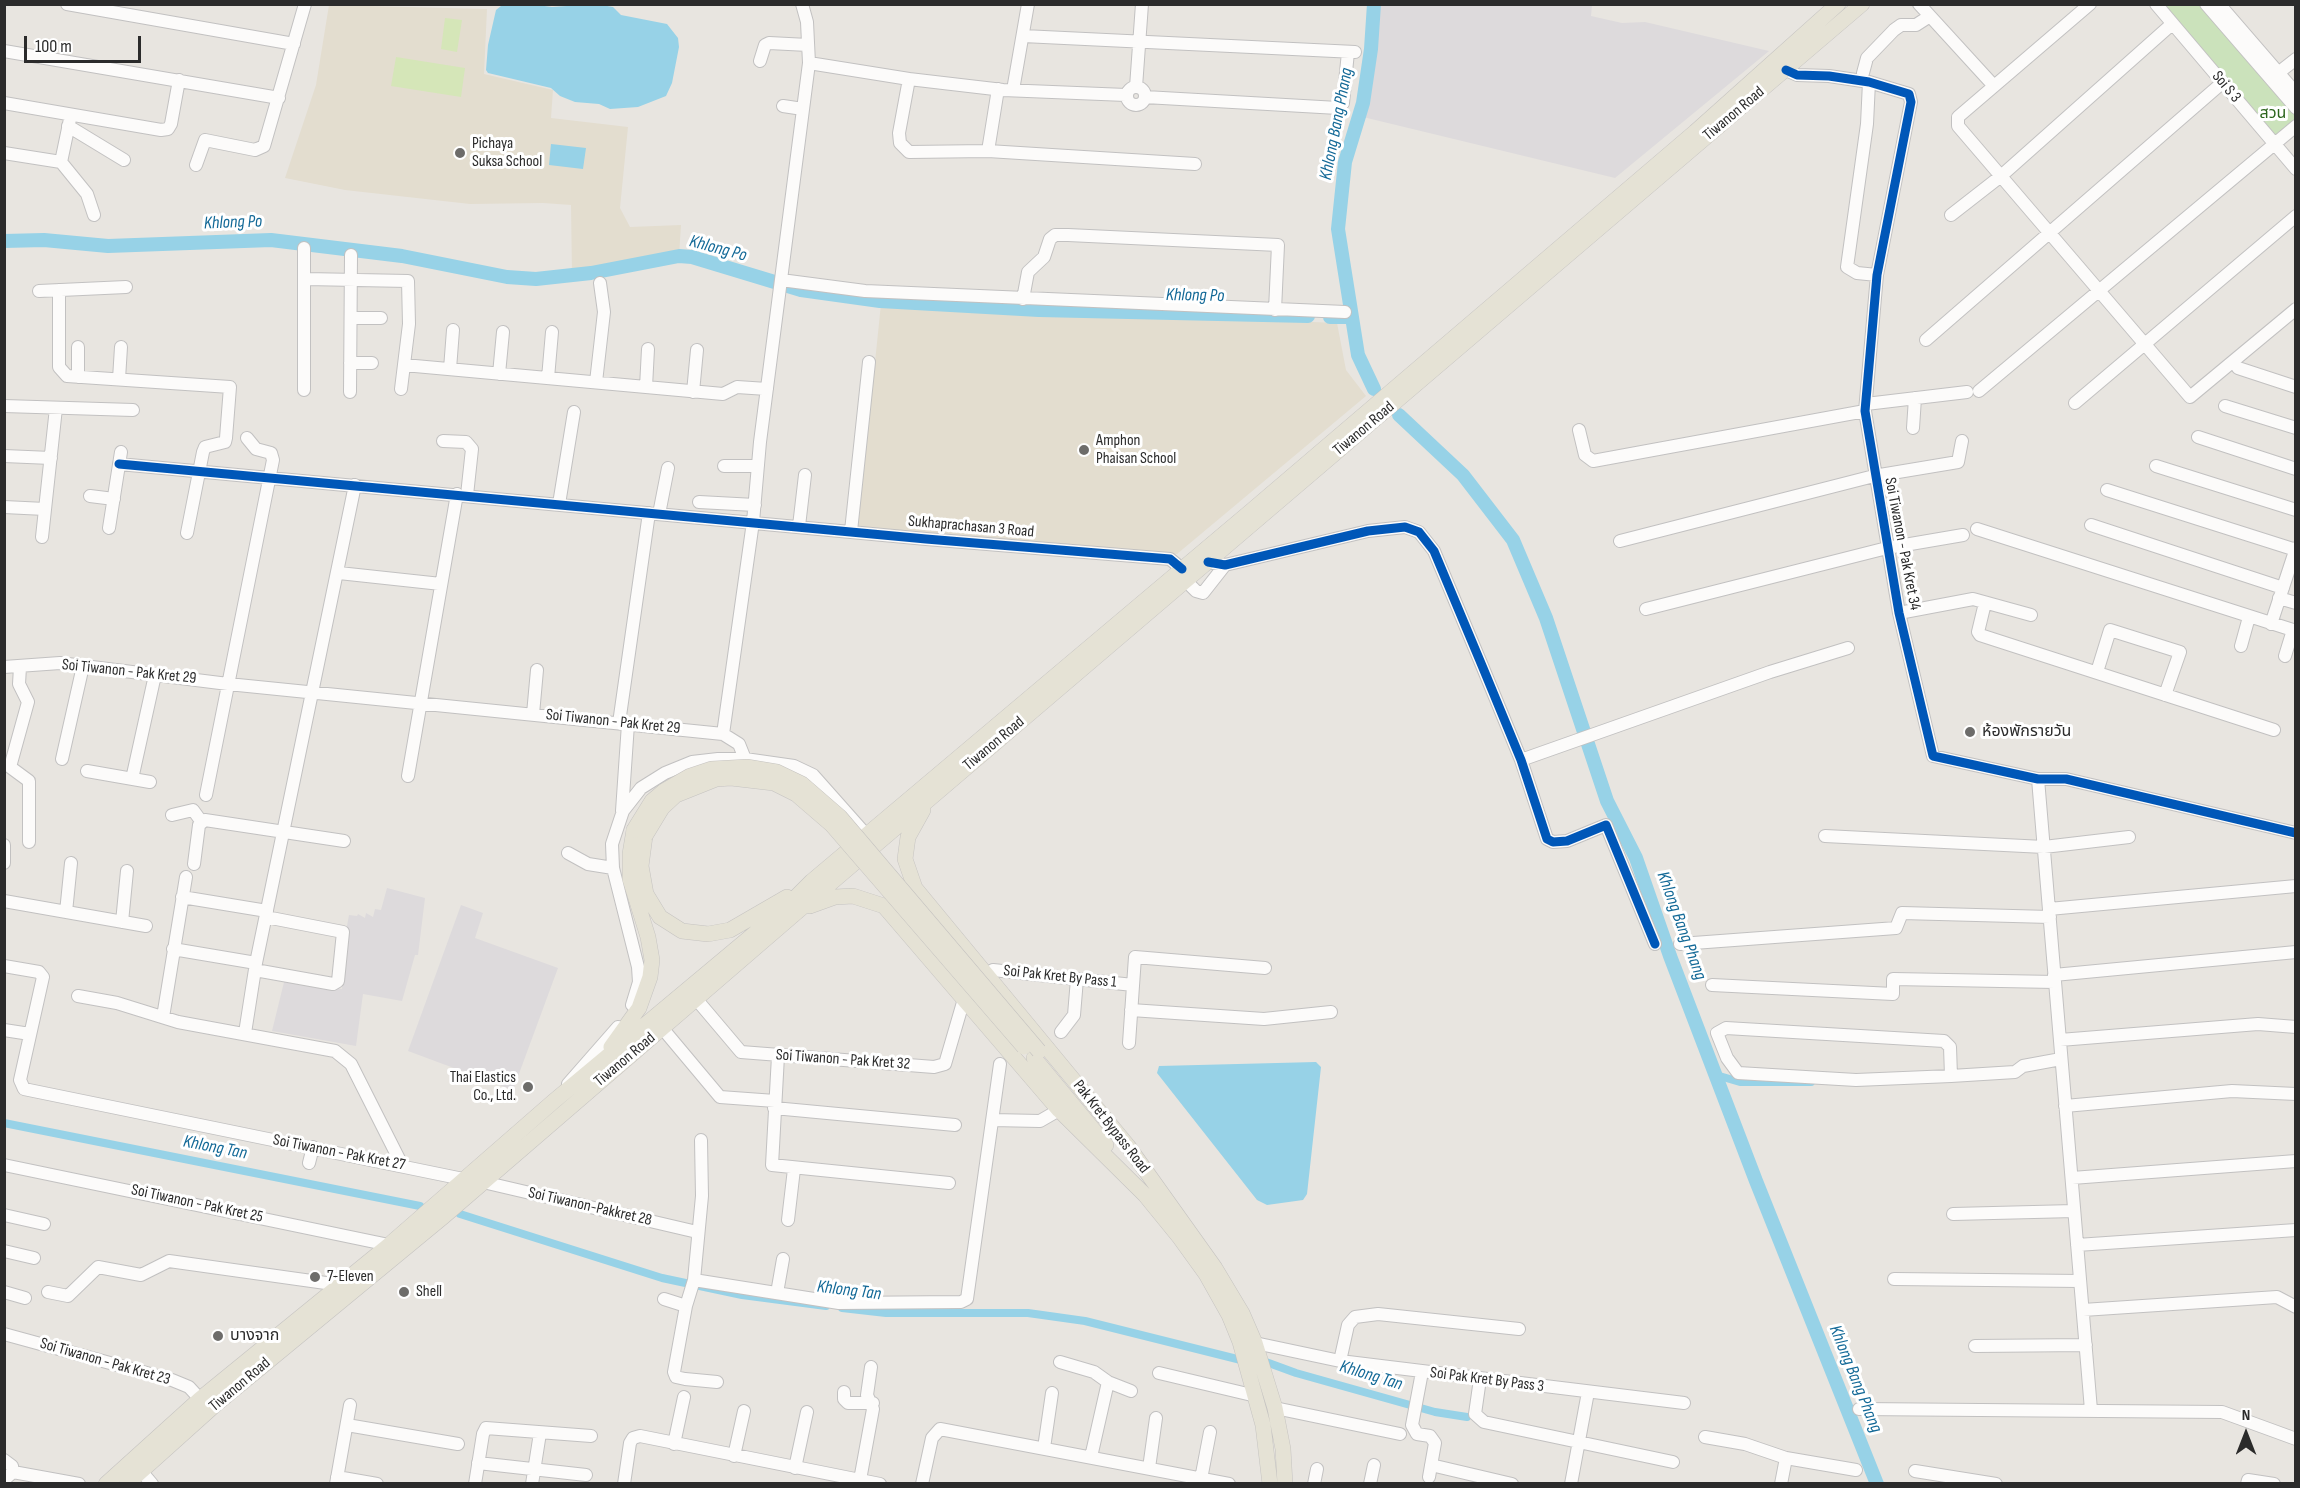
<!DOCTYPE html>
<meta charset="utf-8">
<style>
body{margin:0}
#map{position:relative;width:2300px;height:1488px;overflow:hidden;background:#e8e5e0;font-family:"Sofia Sans Condensed",sans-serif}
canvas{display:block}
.frame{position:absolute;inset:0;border:6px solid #2b2b2b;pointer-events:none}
.north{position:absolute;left:2216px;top:1404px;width:60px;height:60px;-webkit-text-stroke:4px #fff;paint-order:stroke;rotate:0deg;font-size:16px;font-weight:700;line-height:24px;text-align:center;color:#2b2b2b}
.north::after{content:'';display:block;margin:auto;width:21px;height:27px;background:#2b2b2b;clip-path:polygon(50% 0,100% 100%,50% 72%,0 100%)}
.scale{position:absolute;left:24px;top:36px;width:117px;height:27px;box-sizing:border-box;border:3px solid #2b2b2b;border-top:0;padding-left:8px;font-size:18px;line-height:21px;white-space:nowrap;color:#2b2b2b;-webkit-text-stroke:4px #fff;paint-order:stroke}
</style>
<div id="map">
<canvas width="2300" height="1488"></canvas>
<div class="frame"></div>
<div class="north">N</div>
<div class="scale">100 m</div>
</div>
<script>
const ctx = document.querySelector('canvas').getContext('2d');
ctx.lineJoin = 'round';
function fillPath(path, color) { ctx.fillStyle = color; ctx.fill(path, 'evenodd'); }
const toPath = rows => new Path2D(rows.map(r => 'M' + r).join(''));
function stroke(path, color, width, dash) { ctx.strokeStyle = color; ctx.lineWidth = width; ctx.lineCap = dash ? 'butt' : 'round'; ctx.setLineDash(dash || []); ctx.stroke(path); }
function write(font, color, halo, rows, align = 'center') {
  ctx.font = font + ' "Sofia Sans Condensed","Noto Sans Thai",sans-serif'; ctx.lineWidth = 6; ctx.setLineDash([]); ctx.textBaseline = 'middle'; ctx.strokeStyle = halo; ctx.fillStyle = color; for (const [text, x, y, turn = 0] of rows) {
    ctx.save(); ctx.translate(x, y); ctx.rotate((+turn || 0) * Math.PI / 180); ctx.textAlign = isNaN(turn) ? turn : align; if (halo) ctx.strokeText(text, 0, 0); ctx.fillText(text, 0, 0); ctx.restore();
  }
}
fillPath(toPath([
 [1380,5,1592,5,1591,16,1622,23,1645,22,1769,51,1615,178,1363,117],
 [387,888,425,898,418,955,415,955,402,1001,363,994,356,1046,272,1031,285,978,342,989,344,942,349,915,357,916,358,914,365,918,366,913,373,917,375,909,381,910],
 [461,905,483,913,475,938,558,968,513,1090,408,1051]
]), '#dddadc');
fillPath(toPath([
 [329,5,487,9,484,74,553,90,551,118,628,127,620,208,630,227,681,225,679,256,572,275,571,205,543,203,470,204,345,190,285,178,316,85],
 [881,304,1337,323,1346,370,1366,396,1177,554,858,527]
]), '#e3ddcf');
fillPath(toPath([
 [2156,5,2201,5,2295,114,2295,125,2274,144]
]), '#cbe2bb');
fillPath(toPath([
 [445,18,462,20,457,52,441,49],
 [396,57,465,68,461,97,391,86]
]), '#d5e6b8');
fillPath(toPath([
 [529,4,552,7,596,4,613,7,621,15,667,24,678,38,679,47,672,83,666,96,638,107,610,109,599,104,575,102,560,96,551,88,488,73,486,70,488,45,496,10,501,6],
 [551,144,586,148,583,169,549,165],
 [1316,1062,1321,1067,1307,1194,1303,1200,1267,1205,1257,1200,1157,1073,1159,1066]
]), '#97d2e7');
stroke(toPath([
 [1716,1075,1740,1082,1811,1082],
 [4,1123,420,1206],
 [460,1214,662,1278,742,1295,826,1306],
 [842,1308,886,1313,1028,1313,1085,1321,1241,1360],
 [1266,1362,1296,1373,1435,1412,1467,1417]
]), '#97d2e7', 8);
stroke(toPath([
 [4,241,44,240,108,246,271,240,402,256,507,277,536,279,591,273,679,256,692,257,801,290,880,301,1039,310,1308,316],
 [1330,317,1352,317],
 [1374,389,1358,355,1338,229,1345,162,1363,103,1371,49,1374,4],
 [1399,415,1463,475,1513,540,1546,618,1607,801,1636,858,1670,956,1756,1181,1877,1484]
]), '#97d2e7', 14);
const minor = toPath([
 [67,4,294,44],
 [1919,4,1994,86],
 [2090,4,1958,117,1958,126,2190,397,2296,309],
 [2156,4,2296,169],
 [2206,4,2296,108],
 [2219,4,2296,93],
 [1023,36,1355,52],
 [4,51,279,98],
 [760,61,765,45,769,43,808,45],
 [809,63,909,79,1003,90,1126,95],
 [1786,70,1797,75,1829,76,1869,82,1909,94,1911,102,1877,275,1865,411,1899,613,1933,756,2038,779,2066,779,2296,833],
 [1863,73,1867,58,1894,30,1901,25,1916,25,1930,16],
 [2273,77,2296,59],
 [909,79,899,133,900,143,909,152,988,151,998,89],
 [1869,82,1867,124,1847,267,1857,273,1877,275],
 '1127 96a9 9 0 1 1 18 0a9 9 0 1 1-18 0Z',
 [1136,87,1142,4],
 [1013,90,1028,4],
 [1145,97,1338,108,1343,103,1348,52],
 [4,103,161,130,168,129,171,124,179,80],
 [783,106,803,109],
 [68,126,124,160],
 [988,151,1195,164],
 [4,153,61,162,87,194,94,215],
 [61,162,70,119],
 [196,165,205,140,255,150,264,146,305,4],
 [1951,215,2001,176,2172,24],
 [306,279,408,281,409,324,401,389],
 [781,280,865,291,1345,312],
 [59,290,59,367,67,376,230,387,226,438,225,442,205,447,203,452,187,533],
 [39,291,126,287],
 [1023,299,1028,272,1044,257,1050,239,1055,235,1068,235,1278,245,1275,310],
 [351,318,381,318],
 [1926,340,2222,83],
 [78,347,78,377],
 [350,363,372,363],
 [404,365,723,394,737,387,767,389],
 [2238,368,2296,387],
 [450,369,453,330],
 [499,374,503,332],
 [548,378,552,332],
 [119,379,121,347],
 [596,382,604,312,600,283],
 [646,387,648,349],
 [304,390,304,248],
 [1979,391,2296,126],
 [350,392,351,255],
 [693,392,697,350],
 [2075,403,2296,216],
 [1866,404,1967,392],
 [4,406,133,410],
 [2225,406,2296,428],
 [1913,428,1915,398],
 [1579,430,1585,455,1593,461,1865,411],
 [2198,437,2296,469],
 [443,441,466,442,472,449,467,495],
 [4,456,51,458],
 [119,464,926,539,1170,559,1182,569],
 [724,466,758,466],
 [2156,466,2296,510],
 [2107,490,2296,550],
 [90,496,114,499],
 [699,502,755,505],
 [559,504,574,412],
 [4,507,45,509],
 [659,514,668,468],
 [2091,525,2283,588],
 [799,526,805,475],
 [109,528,121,452],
 [1977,529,2296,631],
 [851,531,869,362],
 [42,537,56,408],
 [1620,541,1874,476,1958,462,1962,441],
 [1208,562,1225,565,1368,531,1405,527,1419,532,1434,551,1483,668,1521,760,1547,839,1553,842,1567,841,1606,825,1655,944],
 [339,573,441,584],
 [1186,581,1196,591,1203,593,1225,565],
 [2279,598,2296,603],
 [1985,603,1978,632,1980,635,2274,730],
 [1646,609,1887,548,1963,535],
 [1899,613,1973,599,2031,615],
 [2271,624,2296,548],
 [2241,646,2249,617],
 [2285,656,2293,630],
 [4,667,60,663,228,684,723,734,739,744,745,759],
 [20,667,19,684,28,702,10,767,29,781,29,842],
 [2097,672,2110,630,2180,652,2165,695],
 [533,714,537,670],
 [619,723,649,513],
 [723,734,753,522,760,442,809,63,807,22,802,4],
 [62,759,83,666],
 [1521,760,1770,672,1848,648],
 [87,771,150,782],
 [408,776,457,494],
 [132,779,155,675],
 [2038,779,2091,1410],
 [206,795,273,460,271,453,256,449,247,438],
 [622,811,628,724],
 [172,815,193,810,201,821],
 [1825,836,2044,847,2129,837],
 [4,845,4,863],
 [568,853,588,864,613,868],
 [194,864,199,825,205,820,344,841],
 [182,897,267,911],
 [4,901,146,926],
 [2049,909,2296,886],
 [66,912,71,863],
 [122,922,127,871],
 [1680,944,1896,928,1902,913,2050,917],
 [173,949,256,963],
 [4,966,39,972,43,977,20,1080,24,1089,463,1179],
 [255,970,333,984,338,981,343,932,266,917],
 [987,974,993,970,1133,985],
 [2054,975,2296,952],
 [1712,985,1893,994,1893,979,2055,982],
 [78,996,117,1003,178,1022,335,1051,351,1064,402,1165],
 [697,1000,741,1052,934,1067,945,1064,964,999],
 [632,1005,639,982,638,967,613,868,612,844,623,811,641,788,665,773,692,762,718,759,745,759,794,766,813,775,868,837],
 [1131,1010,1264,1019,1331,1012],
 [163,1017,186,877],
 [663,1029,720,1097,775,1101],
 [4,1030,30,1034],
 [1061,1032,1074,1015,1077,979],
 [245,1033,256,963,355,485],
 [2060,1040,2258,1024,2296,1027],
 [1129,1043,1135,957,1265,968],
 [778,1056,772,1165,949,1183],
 [1951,1076,1950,1047,1944,1041,1726,1028,1717,1033,1727,1058,1738,1073,1856,1080,1951,1076,2015,1072,2023,1066,2061,1059],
 [568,1084,618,1027],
 [2065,1106,2232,1091,2296,1094],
 [774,1108,955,1125],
 [992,1120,1040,1121,1059,1110],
 [701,1140,702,1196,694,1280,686,1306,674,1372,676,1377,685,1379,717,1382],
 [309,1163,313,1147],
 [4,1165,389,1245],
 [2072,1178,2296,1161],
 [483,1182,697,1232],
 [1953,1214,2074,1211],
 [4,1215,44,1224],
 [788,1220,794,1169],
 [2077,1245,2296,1230],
 [4,1251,34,1258],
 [1894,1279,2080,1281],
 [694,1280,839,1303,961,1302,967,1299,1000,1064],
 [4,1292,25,1298],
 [48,1292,68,1296,98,1267,141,1275,169,1261,340,1285],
 [777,1293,783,1259],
 [664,1299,686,1306],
 [2083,1310,2277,1297,2296,1307],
 [4,1334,172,1380,189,1387,200,1399],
 [1255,1343,1340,1361,1684,1403],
 [1975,1346,2086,1345],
 [1340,1361,1348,1325,1355,1317,1378,1314,1519,1329],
 [1060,1362,1094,1372,1108,1382,1091,1457],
 [1422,1372,1412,1425,1417,1434,1430,1436,1435,1443,1429,1477],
 [1159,1373,1256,1396],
 [1480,1379,1475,1414,1484,1422,1673,1462],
 [1108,1382,1131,1391],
 [844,1392,844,1399,848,1403,873,1403],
 [1275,1408,1400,1434],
 [1859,1409,2222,1412,2296,1439],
 [347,1425,458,1444],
 [1705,1437,1745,1444,1786,1458,1856,1470],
 [674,1444,684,1397],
 [1044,1448,1052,1393],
 [734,1456,744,1411],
 [4,1460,12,1466,13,1472],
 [478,1463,586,1475],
 [1431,1465,1512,1484],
 [795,1468,807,1412],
 [1149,1468,1156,1418],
 [141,1471,152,1484],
 [1915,1471,1996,1484],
 [13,1472,79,1484],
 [337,1477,377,1484],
 [1201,1479,1210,1432],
 [4,1480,13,1472],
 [860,1480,873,1409,867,1395,871,1367],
 [336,1484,350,1405],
 [475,1484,483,1434,486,1428,591,1436],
 [532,1484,540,1433],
 [624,1484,630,1443,633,1438,640,1436,880,1484],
 [922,1484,932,1438,940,1429,1229,1484],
 [1314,1484,1317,1469],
 [1370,1484,1374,1465],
 [1571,1484,1588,1392],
 [1781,1484,1786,1458],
 [2247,1484,2248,1480,2274,1484]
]);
const major = toPath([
 [923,810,908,837,905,859,915,888,1128,1146,1215,1268,1242,1313,1255,1343,1275,1408,1283,1449,1285,1484],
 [645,836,641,866,646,894,660,917,682,931,708,934,730,930,787,897],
 [810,906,835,897,853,896,884,906,1059,1110,1145,1195,1180,1238,1206,1274,1229,1315,1240,1342,1263,1425,1270,1484],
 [611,1047,639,1008,650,977,652,960,648,937,630,879,630,854,634,830],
 [1034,1058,1106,1145],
 [106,1484,200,1399,389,1245,554,1101,785,908,812,881,1251,511,1695,132,1838,4],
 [127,1484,215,1405,443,1217,798,911,1862,4]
]);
stroke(minor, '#c2c1c1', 14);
stroke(major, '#c5c3c1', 16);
stroke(minor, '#fcfbfa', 12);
stroke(major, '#e5e2d5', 15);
const majorBridge = toPath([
 [634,830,652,801,664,791,690,776,711,769,747,767,777,772,802,784,840,817,1039,1051],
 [645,836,662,808,676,795,716,779,731,778,774,783,796,794,832,825,1024,1047]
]);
stroke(majorBridge, '#c5c3c1', 16, []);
stroke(majorBridge, '#e5e2d5', 15);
stroke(toPath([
 [1786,70,1797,75,1829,76,1869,82,1909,94,1911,102,1877,275,1865,411,1899,613,1933,756,2038,779,2066,779,2296,833],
 [119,464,926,539,1170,559,1182,569],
 [1208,562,1225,565,1368,531,1405,527,1419,532,1434,551,1483,668,1521,760,1547,839,1553,842,1567,841,1606,825,1655,944]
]), '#0057b8', 9);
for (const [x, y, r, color] of [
 [460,153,6,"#6d6c6a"],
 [1084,450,6,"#6d6c6a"],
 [1970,732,6,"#6d6c6a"],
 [528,1087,6,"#6d6c6a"],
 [315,1277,6,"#6d6c6a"],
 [404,1292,6,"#6d6c6a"],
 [218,1336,6,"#6d6c6a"]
]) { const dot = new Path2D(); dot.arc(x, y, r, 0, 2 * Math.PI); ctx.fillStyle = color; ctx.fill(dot); stroke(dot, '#fff', 2); }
write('16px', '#2b2b2b', '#fff', [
 ["Soi S 3",2226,87,50],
 ["Tiwanon Road",1734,114,-40],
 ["Tiwanon Road",1364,429,-40],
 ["Sukhaprachasan 3 Road",971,527,5],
 ["Soi Tiwanon - Pak Kret 34",1902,544,79],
 ["Soi Tiwanon - Pak Kret 29",129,672,6],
 ["Soi Tiwanon - Pak Kret 29",613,722,6],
 ["Tiwanon Road",994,744,-40],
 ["Soi Pak Kret By Pass 1",1060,977,6],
 ["Tiwanon Road",625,1060,-40],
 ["Soi Tiwanon - Pak Kret 32",843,1060,4],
 ["Pak Kret Bypass Road",1111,1127,52],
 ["Soi Tiwanon - Pak Kret 27",339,1153,11],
 ["Soi Tiwanon - Pak Kret 25",197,1204,12],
 ["Soi Tiwanon-Pakkret 28",590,1207,13],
 ["Soi Tiwanon - Pak Kret 23",105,1362,16],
 ["Soi Pak Kret By Pass 3",1487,1380,7],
 ["Tiwanon Road",240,1385,-40]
]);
write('16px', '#2c651d', '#fff', [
 ["สวน",2273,114]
]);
write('16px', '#2b2b2b', '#fff', [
 ["Pichaya",472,144],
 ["Suksa School",472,162],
 ["Amphon",1096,441],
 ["Phaisan School",1096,459],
 ["ห้องพักรายวัน",1982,732],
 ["Thai Elastics",516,1078,"right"],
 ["Co., Ltd.",516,1096,"right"],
 ["7-Eleven",327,1277],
 ["Shell",416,1292],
 ["บางจาก",230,1336]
], 'left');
write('italic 18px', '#136997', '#fff', [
 ["Khlong Bang Phang",1337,124,-79],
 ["Khlong Po",233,223,-2],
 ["Khlong Po",718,249,15],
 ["Khlong Po",1195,296,1],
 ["Khlong Bang Phang",1681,926,70],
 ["Khlong Tan",215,1148,11],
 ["Khlong Tan",849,1291,7],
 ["Khlong Tan",1371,1376,17],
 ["Khlong Bang Phang",1855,1379,68]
]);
</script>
